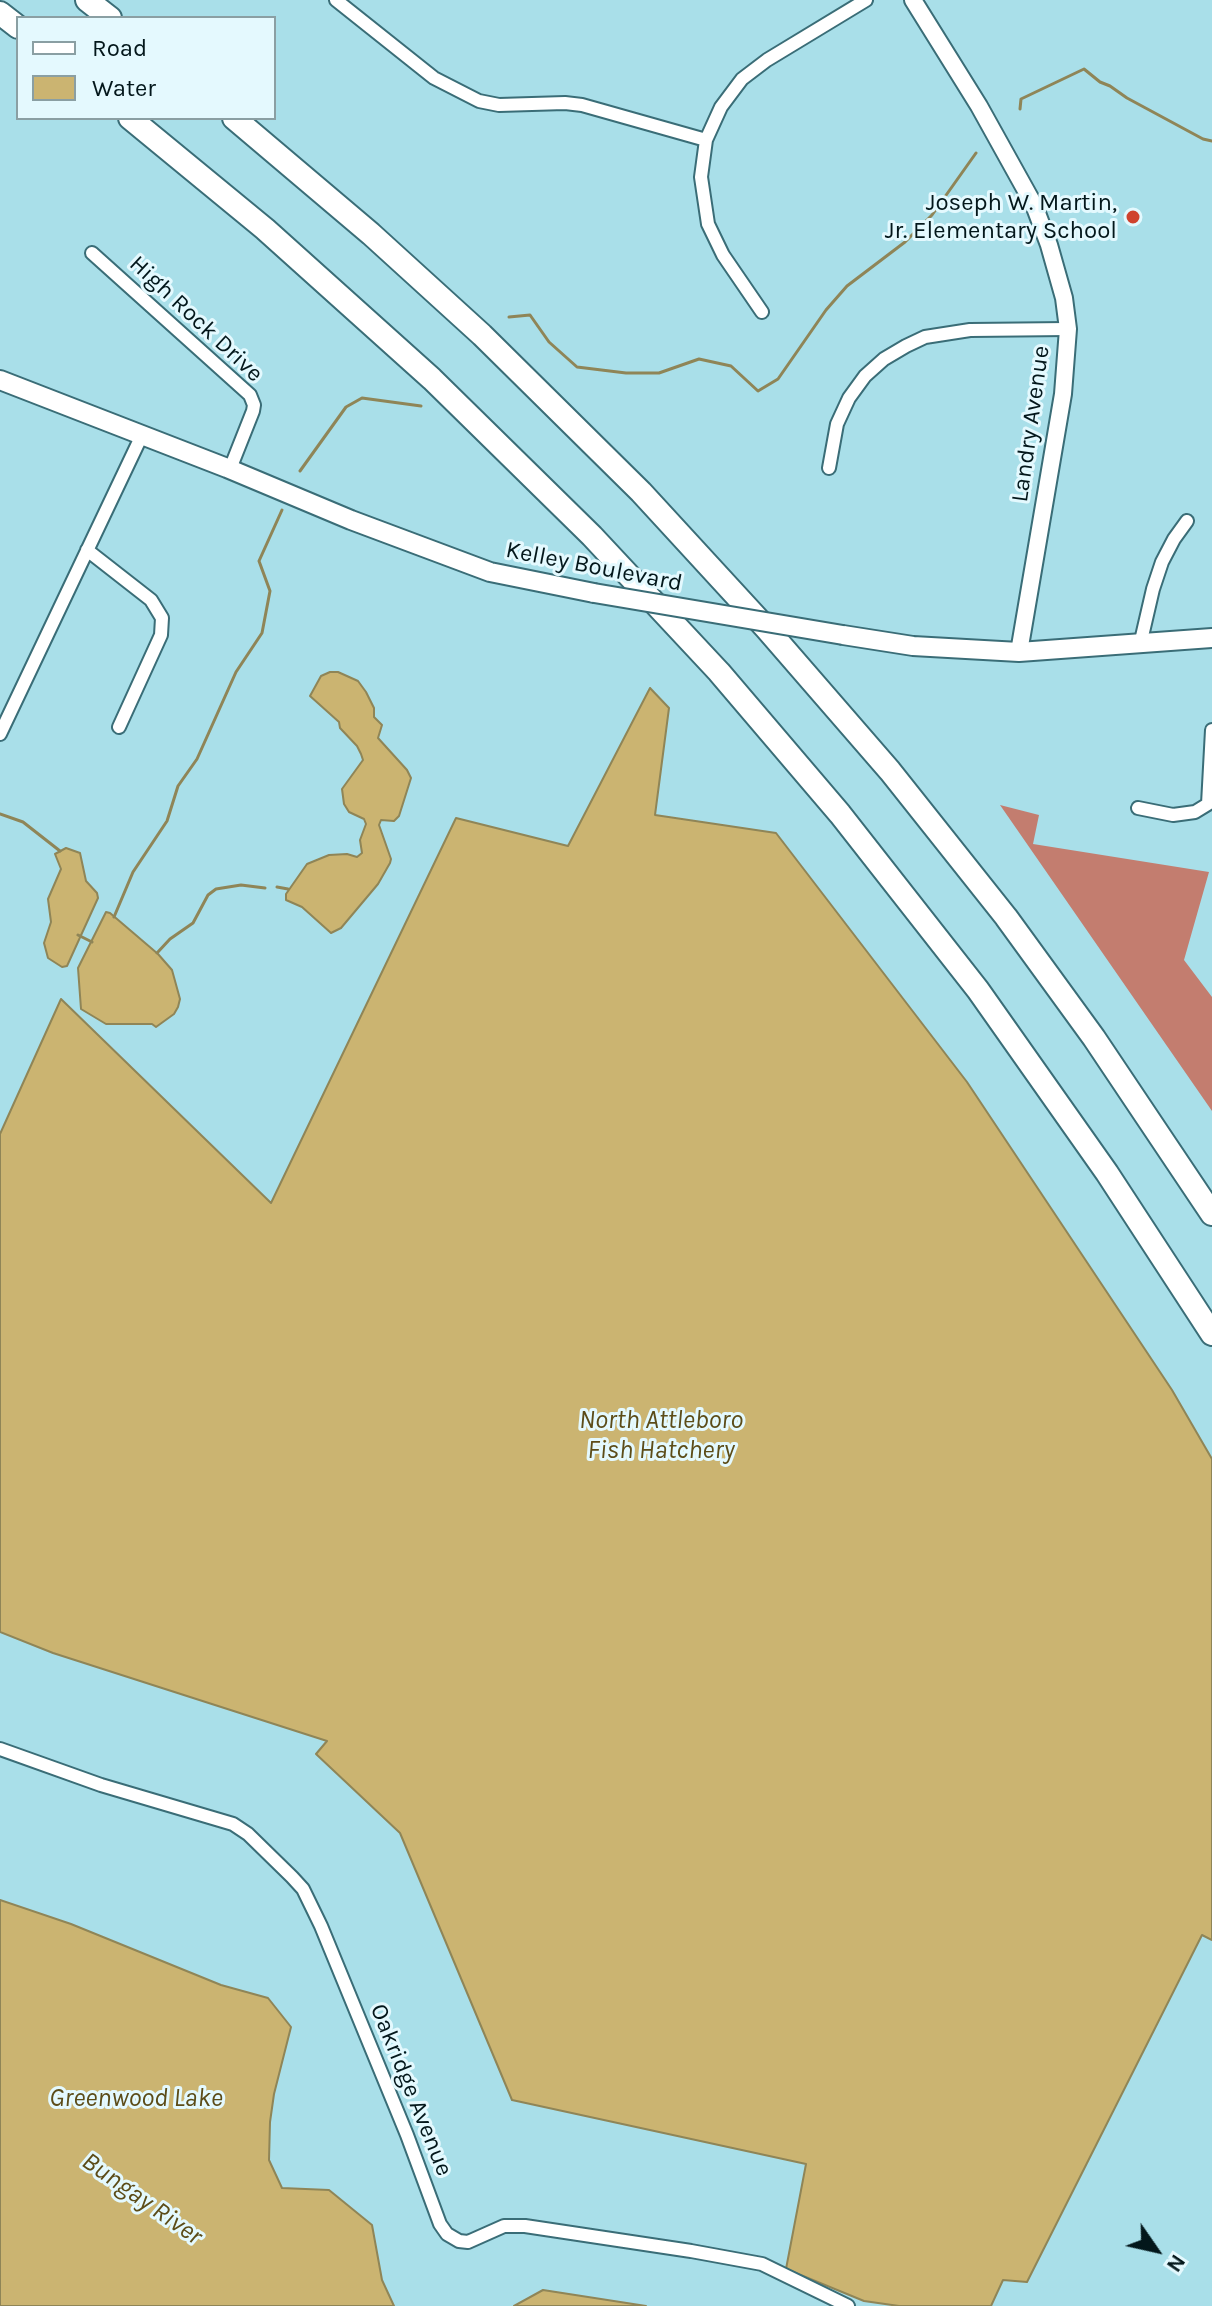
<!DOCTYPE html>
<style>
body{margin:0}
#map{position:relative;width:1212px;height:2306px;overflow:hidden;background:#a9dfe9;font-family:Karla,sans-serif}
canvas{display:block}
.legend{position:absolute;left:16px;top:16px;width:260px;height:104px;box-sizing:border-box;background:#e4f9fe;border:2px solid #8a9fa3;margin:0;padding:10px 14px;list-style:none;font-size:24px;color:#03171b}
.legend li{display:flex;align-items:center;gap:16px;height:40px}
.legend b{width:40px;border:2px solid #8a9fa3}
.north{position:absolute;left:1116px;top:2210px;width:80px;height:80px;-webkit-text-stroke:6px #e4f9fe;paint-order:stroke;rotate:124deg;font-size:22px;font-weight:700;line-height:32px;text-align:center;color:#03171b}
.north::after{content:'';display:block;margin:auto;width:28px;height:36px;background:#03171b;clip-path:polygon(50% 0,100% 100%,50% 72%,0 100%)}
</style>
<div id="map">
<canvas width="1212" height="2306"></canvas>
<ul class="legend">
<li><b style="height:10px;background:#fff"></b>Road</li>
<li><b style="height:22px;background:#cbb471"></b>Water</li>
</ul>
<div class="north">N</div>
</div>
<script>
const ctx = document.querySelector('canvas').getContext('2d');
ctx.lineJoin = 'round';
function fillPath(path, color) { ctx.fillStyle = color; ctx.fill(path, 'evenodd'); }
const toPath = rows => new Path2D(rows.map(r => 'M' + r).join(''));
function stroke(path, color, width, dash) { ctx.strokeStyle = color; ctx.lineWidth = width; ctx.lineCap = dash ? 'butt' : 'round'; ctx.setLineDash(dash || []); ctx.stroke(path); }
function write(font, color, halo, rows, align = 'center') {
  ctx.font = font + ' Karla,sans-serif'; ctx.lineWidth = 6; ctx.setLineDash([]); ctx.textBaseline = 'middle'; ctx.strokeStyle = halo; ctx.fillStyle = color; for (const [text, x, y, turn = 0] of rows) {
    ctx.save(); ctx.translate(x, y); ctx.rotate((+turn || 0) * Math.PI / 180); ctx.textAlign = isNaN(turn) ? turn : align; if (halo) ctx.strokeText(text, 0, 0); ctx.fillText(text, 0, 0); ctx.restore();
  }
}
fillPath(toPath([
 [1000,805,1039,815,1033,844,1209,872,1184,960,1212,997,1212,1111]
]), '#c37d6f');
const water = toPath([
 [330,672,338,672,358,681,366,692,374,708,374,717,382,725,378,738,407,770,411,778,399,816,394,821,381,820,379,825,391,859,390,863,378,884,341,928,331,933,302,907,286,900,286,894,307,864,329,855,347,854,357,857,362,853,360,840,366,824,364,819,349,812,344,804,342,789,363,760,361,754,357,746,340,728,339,722,310,696,321,676,330,672],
 [650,688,669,708,655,815,776,833,967,1082,1172,1390,1212,1459,1212,1940,1202,1935,1027,2282,1003,2280,991,2306,899,2306,864,2301,786,2269,806,2164,512,2100,400,1833,316,1754,327,1741,53,1653,0,1632,0,1134,61,999,271,1203,456,818,568,846,650,688],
 [66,848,80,853,86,881,97,893,98,898,67,966,62,967,48,958,44,943,51,922,48,899,61,869,55,854,66,848],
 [106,912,110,913,158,954,172,970,180,999,178,1007,174,1014,156,1027,152,1024,106,1024,81,1009,78,968,106,912],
 [0,1900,71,1924,221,1985,268,1998,291,2027,274,2094,270,2122,269,2160,282,2188,329,2190,372,2225,382,2280,394,2306,0,2306,0,1900],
 [543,2290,646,2306,514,2306,543,2290]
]);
fillPath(water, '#cbb471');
stroke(water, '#8f8557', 2);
stroke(toPath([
 [1020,109,1021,99,1084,69,1100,82,1110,86,1127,98,1203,139,1212,141],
 [509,317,530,315,549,342,577,367,626,373,659,373,699,359,731,366,758,391,778,379,826,310,847,286,905,242,932,215,976,153],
 [300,471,346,407,362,398,421,406],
 [0,814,23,822,60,851],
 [277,887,288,889],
 [114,917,133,872,167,821,178,786,197,759,236,672,262,633,270,591,259,561,282,510],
 [78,935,92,942],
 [157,953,170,939,193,923,208,895,216,889,241,885,265,888]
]), '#8f8557', 3);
const minor = toPath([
 [336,0,434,78,479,101,499,105,565,103,582,105,706,140],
 [92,253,250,395,254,405,253,411,230,469],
 [762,312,723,255,708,224,701,177,706,140,721,107,742,79,767,60,866,0],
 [829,468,837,424,849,398,865,376,884,359,906,346,925,337,970,330,1068,329],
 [87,550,151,600,162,618,161,635,119,727],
 [1140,645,1153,589,1162,562,1174,539,1187,521],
 [0,734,142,435],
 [1138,808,1173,815,1195,812,1208,804,1212,730],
 [0,1749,101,1785,233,1824,248,1834,292,1877,303,1889,321,1926,407,2135,440,2224,447,2234,459,2241,468,2242,504,2226,525,2226,691,2251,762,2264,848,2306]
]);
const tertiary = toPath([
 [913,0,979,106,1034,205,1049,245,1064,298,1068,329,1063,394,1019,652]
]);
const secondary = toPath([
 [0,380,227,468,351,520,490,572,594,593],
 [843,635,913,646,1019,652,1212,638]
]);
const motorway = toPath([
 [87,0,110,18],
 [0,13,18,27],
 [130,118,265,229,432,379,592,536,719,672,840,814,978,990,1107,1173,1212,1334],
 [234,118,371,234,482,335,641,492,766,628,890,771,1006,917,1094,1038,1212,1214]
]);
stroke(minor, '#3a6d77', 16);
stroke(tertiary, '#3a6d77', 20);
stroke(secondary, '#3a6d77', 22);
stroke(motorway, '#3a6d77', 26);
stroke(minor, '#fff', 12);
stroke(tertiary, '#fff', 16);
stroke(secondary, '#fff', 18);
stroke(motorway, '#fff', 22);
const secondaryBridge = toPath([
 [594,593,843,635]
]);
stroke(secondaryBridge, '#3a6d77', 22, []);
stroke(secondaryBridge, '#fff', 18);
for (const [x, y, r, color] of [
 [1133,217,8,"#cf432e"]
]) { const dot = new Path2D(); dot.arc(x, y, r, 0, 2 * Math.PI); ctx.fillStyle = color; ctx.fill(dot); stroke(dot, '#e4f9fe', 3); }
write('24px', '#03171b', '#e4f9fe', [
 ["Joseph W. Martin,",1117,203],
 ["Jr. Elementary School",1117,231]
], 'right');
write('24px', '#03171b', '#e4f9fe', [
 ["High Rock Drive",196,319,43],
 ["Landry Avenue",1031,424,-82],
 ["Kelley Boulevard",594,567,11],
 ["Oakridge Avenue",411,2090,68]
]);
write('italic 26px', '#5c4c18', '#e4f9fe', [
 ["North Attleboro",661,1421],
 ["Fish Hatchery",661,1451],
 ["Greenwood Lake",136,2099],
 ["Bungay River",142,2199,35]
]);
</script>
